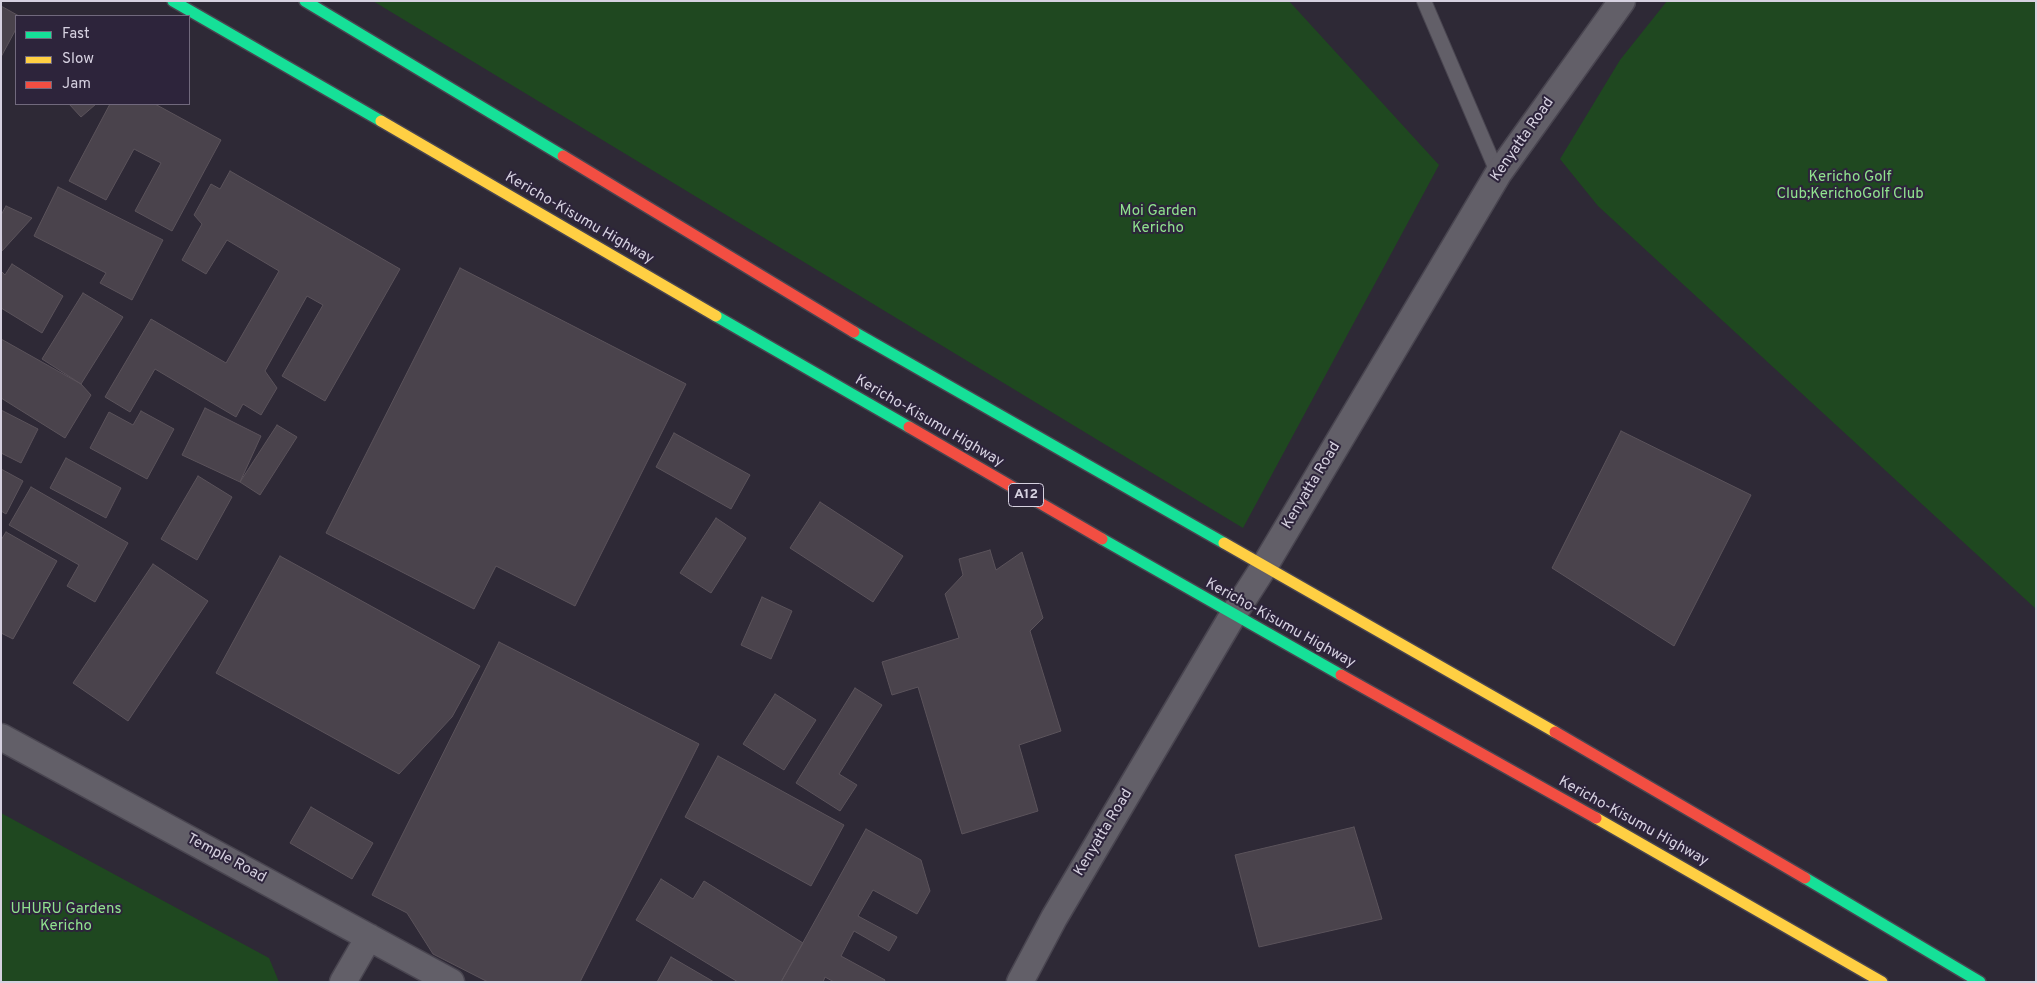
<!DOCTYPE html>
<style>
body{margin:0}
#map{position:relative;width:2037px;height:983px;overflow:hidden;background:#2e2936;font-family:Overpass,sans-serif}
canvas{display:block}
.frame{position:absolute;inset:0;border:2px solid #d6d1e0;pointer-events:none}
.legend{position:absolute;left:15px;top:15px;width:175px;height:90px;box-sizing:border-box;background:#2d243b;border:1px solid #71697d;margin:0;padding:6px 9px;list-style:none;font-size:15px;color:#d6d1e0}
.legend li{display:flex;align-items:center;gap:10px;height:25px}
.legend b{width:25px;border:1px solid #71697d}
</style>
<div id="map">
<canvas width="2037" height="983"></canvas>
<div class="frame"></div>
<ul class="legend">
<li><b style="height:6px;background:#16e098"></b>Fast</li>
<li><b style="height:6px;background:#ffcf43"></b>Slow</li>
<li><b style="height:6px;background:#f24e42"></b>Jam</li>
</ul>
</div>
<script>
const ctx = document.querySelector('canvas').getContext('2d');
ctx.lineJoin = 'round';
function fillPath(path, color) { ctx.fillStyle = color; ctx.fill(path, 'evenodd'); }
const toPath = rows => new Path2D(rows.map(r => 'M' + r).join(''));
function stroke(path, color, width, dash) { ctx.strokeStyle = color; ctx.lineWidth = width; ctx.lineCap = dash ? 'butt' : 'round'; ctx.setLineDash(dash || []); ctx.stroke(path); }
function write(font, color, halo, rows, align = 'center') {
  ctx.font = font + ' Overpass,sans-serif'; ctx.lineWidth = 4; ctx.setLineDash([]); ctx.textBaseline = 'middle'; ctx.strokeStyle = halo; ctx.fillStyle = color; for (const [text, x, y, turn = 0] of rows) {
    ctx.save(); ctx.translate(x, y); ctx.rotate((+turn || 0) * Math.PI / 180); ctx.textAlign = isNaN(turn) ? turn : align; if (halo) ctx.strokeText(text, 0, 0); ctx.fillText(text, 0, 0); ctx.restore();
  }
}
fillPath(toPath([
 [373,1,1289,1,1439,165,1243,528],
 [1667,1,2036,1,2036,609,1598,206,1560,159,1620,60],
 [1,813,269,958,279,982,1,982]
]), '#1f4820');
const building = toPath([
 [1,6,19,16,16,16,16,29,1,57,1,6],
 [69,104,96,104,81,117,69,104],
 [110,104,155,104,221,140,172,231,135,211,161,163,134,149,106,200,69,181,110,104],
 [230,171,400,269,325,401,282,376,323,305,307,296,265,371,277,388,261,415,243,404,236,417,155,369,130,412,105,397,151,319,226,363,279,271,227,240,206,274,182,260,202,224,194,215,211,184,220,189,230,171],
 [58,187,163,240,132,300,100,283,106,273,34,236,58,187],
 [6,206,32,218,2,251,1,215,6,206],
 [12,264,63,296,42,333,1,308,1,271,5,275,12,264],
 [460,268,686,384,575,606,496,566,474,609,326,533,460,268],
 [83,293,123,317,81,384,42,359,83,293],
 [1,339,81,384,91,395,65,438,1,398,1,339],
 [205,408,261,436,240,482,182,455,205,408],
 [1,410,38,429,21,463,1,453,1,410],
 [141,411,174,429,147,479,90,448,109,412,133,425,141,411],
 [277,425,297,437,260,495,240,482,277,425],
 [1621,431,1751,495,1674,646,1552,568,1621,431],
 [674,433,750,475,731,509,656,467,674,433],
 [66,458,121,488,106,518,50,488,66,458],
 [1,469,23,481,6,514,1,511,1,469],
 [198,476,232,497,197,560,161,539,198,476],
 [31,487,128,543,95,602,67,586,79,565,9,525,31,487],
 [820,502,903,556,873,602,790,548,820,502],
 [716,518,746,538,711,593,680,573,716,518],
 [6,532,57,561,13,639,1,633,1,540,6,532],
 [990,550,996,570,1022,552,1043,618,1030,631,1061,731,1019,745,1038,811,962,834,918,687,892,695,882,662,959,638,945,594,963,575,959,559,990,550],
 [280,556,480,666,452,717,399,774,216,673,280,556],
 [153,564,208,601,128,721,73,683,153,564],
 [762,597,792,611,771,659,741,645,762,597],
 [499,642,699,744,580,982,488,982,433,954,407,913,372,895,499,642],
 [855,688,882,705,839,774,857,785,840,811,796,783,855,688],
 [775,694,816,720,784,770,743,744,775,694],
 [718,756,844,825,811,886,685,817,718,756],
 [311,807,373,843,352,879,290,843,311,807],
 [1354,827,1382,919,1259,947,1235,855,1354,827],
 [866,829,921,860,930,891,917,914,873,890,858,916,897,937,889,951,854,931,841,956,885,980,884,982,834,982,825,977,823,982,781,982,866,829],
 [661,879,693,899,704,881,803,943,781,982,738,982,636,920,661,879],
 [671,957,714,982,657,982,671,957]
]);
fillPath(building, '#4a434c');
stroke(building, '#5b535b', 1);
const lane = toPath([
 [1424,1,1498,174]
]);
const street = toPath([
 [1,737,451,982],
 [343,982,369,937],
 [1020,982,1054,918,1233,615,1264,567,1498,174,1622,1]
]);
const fast = toPath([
 [173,1,381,121],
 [305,1,563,156],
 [716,316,909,427],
 [854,332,1224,543],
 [1102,539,1341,675],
 [1805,878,1980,982]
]);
const slow = toPath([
 [381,121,716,316],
 [1224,543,1555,732],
 [1596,818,1882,982]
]);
const jam = toPath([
 [563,156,854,332],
 [909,427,1102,539],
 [1341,675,1596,818],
 [1555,732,1805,878]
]);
stroke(lane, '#494550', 16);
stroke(street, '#494550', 29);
stroke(fast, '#494550', 14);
stroke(slow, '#494550', 14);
stroke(jam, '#494550', 14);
stroke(lane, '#625f68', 14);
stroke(street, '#625f68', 26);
stroke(fast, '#16e098', 11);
stroke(slow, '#ffcf43', 11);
stroke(jam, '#f24e42', 11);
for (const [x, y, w] of [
 [1026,495,35]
]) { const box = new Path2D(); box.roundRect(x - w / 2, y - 11.5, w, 23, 4); ctx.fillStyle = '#2d243b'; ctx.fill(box); stroke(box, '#d6d1e0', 1); }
write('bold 14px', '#d6d1e0', null, [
 ["A12",1026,495]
]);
write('15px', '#d6d1e0', '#2d243b', [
 ["Kenyatta Road",1523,140,-55],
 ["Kericho-Kisumu Highway",579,219,30],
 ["Kericho-Kisumu Highway",929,422,30],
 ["Kenyatta Road",1312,486,-59],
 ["Kericho-Kisumu Highway",1280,624,29],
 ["Kericho-Kisumu Highway",1633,822,29],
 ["Kenyatta Road",1104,833,-59],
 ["Temple Road",226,859,28]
]);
write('15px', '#90e28e', '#2d243b', [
 ["Kericho Golf",1850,178],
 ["Club;KerichoGolf Club",1850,195],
 ["Moi Garden",1158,212],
 ["Kericho",1158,229],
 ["UHURU Gardens",66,910],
 ["Kericho",66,927]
]);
</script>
